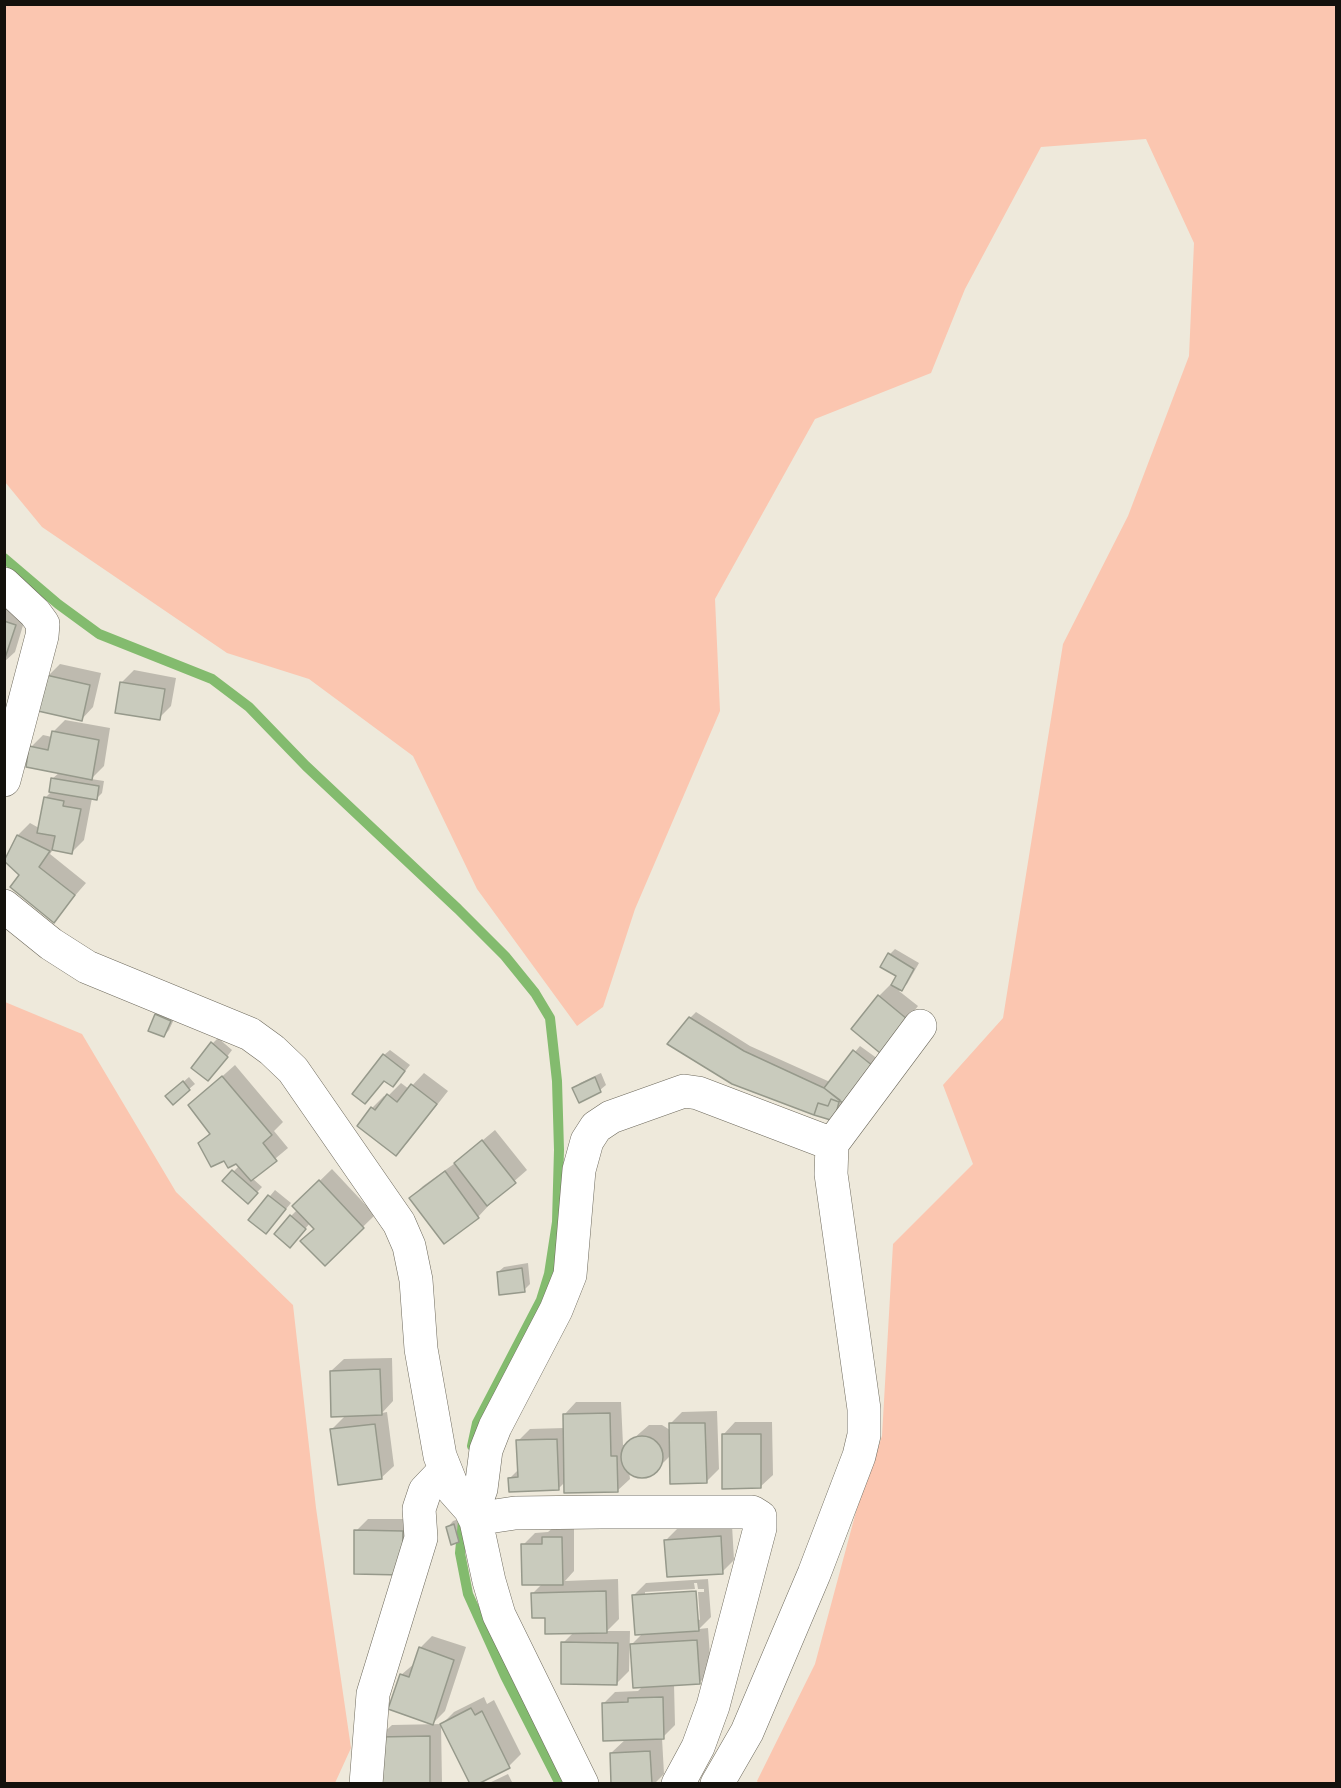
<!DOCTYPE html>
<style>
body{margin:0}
#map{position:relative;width:1341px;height:1788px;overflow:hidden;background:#eee9db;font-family:"IBM Plex Serif",serif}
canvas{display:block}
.frame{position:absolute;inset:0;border:6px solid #13110c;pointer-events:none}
</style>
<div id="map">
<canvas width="1341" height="1788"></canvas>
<div class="frame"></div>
</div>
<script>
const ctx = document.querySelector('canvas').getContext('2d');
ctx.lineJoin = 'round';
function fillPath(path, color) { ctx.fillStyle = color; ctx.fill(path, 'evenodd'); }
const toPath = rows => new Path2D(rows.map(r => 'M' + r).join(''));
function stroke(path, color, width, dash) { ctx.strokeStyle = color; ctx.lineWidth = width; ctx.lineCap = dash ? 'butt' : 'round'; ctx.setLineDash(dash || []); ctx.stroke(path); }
fillPath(toPath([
 [4,5,1336,5,1336,1783,759,1784,757,1781,815,1664,857,1508,882,1436,893,1244,973,1164,943,1085,1003,1018,1063,644,1128,516,1189,356,1194,243,1146,139,1041,147,965,289,931,373,815,419,715,599,720,711,635,909,603,1007,577,1026,477,889,413,756,309,679,227,653,42,527,5,482],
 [5,1002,82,1034,176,1192,293,1305,316,1508,351,1748,335,1783,5,1783]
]), '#fbc6b0');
fillPath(toPath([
 [4,605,27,612,15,652,4,662],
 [60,664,101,673,93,707,81,720,48,676],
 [134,670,176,678,171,706,159,718,121,683],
 [65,720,110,728,104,766,91,779,104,781,102,793,96,799,92,798,84,840,72,852,54,848,50,854,86,883,53,921,21,875,18,835,30,823,39,828,45,798,50,793,52,779,60,772,31,747,43,735,52,737,53,732],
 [895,949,919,963,907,984,899,991,918,1006,892,1039,879,996,891,984,892,985,898,976,890,954],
 [162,1009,176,1015,169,1030,164,1036,150,1030,156,1014],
 [696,1012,750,1046,830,1082,860,1046,878,1059,840,1113,690,1018],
 [218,1038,232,1050,214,1074,212,1044],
 [390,1050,410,1065,398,1080,384,1055],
 [235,1065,283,1122,274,1131,288,1148,252,1178,262,1187,248,1202,224,1181,239,1166,200,1144,211,1132,190,1105],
 [424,1073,448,1091,408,1142,396,1154,372,1108,384,1096,386,1098,401,1083,409,1089],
 [601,1073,606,1085,600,1090,574,1089,580,1083],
 [189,1077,195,1084,189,1089,173,1091],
 [495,1130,527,1170,489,1203,490,1204,478,1217,411,1198,423,1186,458,1161],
 [332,1169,375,1215,325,1264,315,1228,310,1223,296,1240,291,1216,297,1210,294,1206],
 [275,1190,291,1203,272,1226,251,1219],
 [528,1263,530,1284,524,1290,498,1272,504,1267],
 [392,1358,393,1401,382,1413,387,1412,394,1466,381,1478,332,1429,346,1415,331,1371,344,1359],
 [576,1402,621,1402,623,1445,626,1445,649,1425,662,1425,670,1430,670,1424,682,1412,717,1411,719,1469,707,1481,671,1455,652,1474,646,1476,633,1475,629,1471,630,1479,617,1491,565,1482,558,1489,510,1478,519,1469,518,1441,530,1429,564,1428,564,1415],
 [735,1422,772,1422,773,1475,760,1487,723,1435],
 [368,1519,414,1519,414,1561,356,1531],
 [459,1519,464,1535,458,1541,448,1527,453,1521],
 [574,1525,574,1571,565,1581,618,1579,619,1619,607,1631,630,1631,629,1671,617,1683,563,1643,574,1632,546,1616,533,1593,543,1583,523,1545,535,1533,548,1532,555,1526],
 [732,1525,734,1560,722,1572,666,1540,678,1528],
 [708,1579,711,1617,699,1629,708,1628,711,1671,699,1683,674,1684,675,1725,662,1738,664,1774,654,1784,613,1784,611,1753,626,1739,603,1704,615,1692,638,1691,643,1686,632,1644,643,1633,634,1595,646,1583],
 [694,1583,697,1583,698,1589,704,1589,704,1592,698,1592,700,1620,645,1596,645,1592,695,1589],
 [432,1636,466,1647,445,1711,433,1723,401,1675,415,1663,420,1648],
 [484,1697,487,1704,494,1700,521,1754,509,1766,475,1784,442,1724,454,1712],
 [441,1724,442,1783,406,1784,379,1737,392,1725],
 [508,1774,513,1784,487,1784]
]), '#0003');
stroke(toPath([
 [4,558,58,604,99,634,212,679,249,707,306,766,458,909,505,956,535,993,550,1018,557,1081,559,1150,557,1222,549,1274,541,1300,477,1423,472,1446],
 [463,1521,460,1553,468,1594,505,1676,560,1784]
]), '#83bb6e', 10);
const building = toPath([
 [4,621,16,625,4,661,4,621],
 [46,675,90,685,82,721,38,711,46,675],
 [120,682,165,689,160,720,115,713,120,682],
 [52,731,99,740,92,780,26,767,29,746,48,750,52,731],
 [51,778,99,786,97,800,49,792,51,778],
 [44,797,64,801,63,806,81,809,72,854,52,850,55,836,37,833,44,797],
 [17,835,50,851,39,867,75,895,54,923,10,887,19,875,4,861,17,835],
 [888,953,914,969,902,991,891,985,896,976,880,967,888,953],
 [878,995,907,1019,880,1053,851,1029,878,995],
 [155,1014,171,1021,164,1037,148,1031,155,1014],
 [689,1017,744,1051,824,1088,840,1100,839,1102,831,1099,828,1106,818,1103,814,1115,732,1084,667,1044,689,1017],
 [211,1042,228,1057,208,1081,191,1068,211,1042],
 [853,1050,873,1066,844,1104,824,1088,853,1050],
 [383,1054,405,1071,393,1087,384,1081,365,1104,352,1094,383,1054],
 [222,1076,272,1135,263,1143,277,1161,251,1181,236,1164,228,1168,224,1161,211,1167,198,1143,210,1134,188,1105,222,1076],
 [595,1077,601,1092,579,1103,572,1088,595,1077],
 [183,1081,190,1090,173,1105,165,1096,183,1081],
 [411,1084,437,1104,396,1156,357,1126,371,1107,375,1110,387,1094,397,1102,411,1084],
 [831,1099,839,1102,834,1121,814,1115,818,1103,828,1106,831,1099],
 [482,1140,516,1183,487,1206,454,1163,482,1140],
 [232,1170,258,1193,248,1204,222,1181,232,1170],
 [445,1171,479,1218,444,1244,409,1198,445,1171],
 [319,1180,364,1228,325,1266,300,1241,314,1229,292,1206,319,1180],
 [268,1195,286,1209,266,1234,248,1220,268,1195],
 [290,1215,306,1229,290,1248,274,1234,290,1215],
 [522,1268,525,1292,499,1295,497,1272,522,1268],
 [380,1369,382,1415,331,1417,330,1371,380,1369],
 [610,1413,611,1456,617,1456,618,1492,564,1493,563,1414,610,1413],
 [669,1423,705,1423,707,1483,670,1484,669,1423],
 [375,1424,382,1479,338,1485,330,1429,375,1424],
 [722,1434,761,1434,761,1488,722,1489,722,1434],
 '621 1457a21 21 0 1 1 42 0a21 21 0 1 1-42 0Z',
 [557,1439,559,1490,509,1492,508,1478,518,1477,516,1440,557,1439],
 [454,1524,459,1542,451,1545,446,1527,454,1524],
 [354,1530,403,1531,402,1575,354,1574,354,1530],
 [721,1536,723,1574,667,1577,664,1540,721,1536],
 [542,1537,562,1537,563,1585,522,1585,521,1544,542,1544,542,1537],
 [606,1591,607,1633,545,1634,545,1618,532,1618,531,1593,606,1591],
 [696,1591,699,1631,635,1635,632,1595,696,1591],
 [697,1640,700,1684,633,1688,630,1644,697,1640],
 [561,1642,618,1643,617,1685,561,1684,561,1642],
 [419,1647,454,1660,433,1725,388,1709,400,1674,409,1677,419,1647],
 [663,1697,664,1739,603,1741,602,1703,628,1702,628,1698,663,1697],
 [471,1708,475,1715,482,1711,510,1768,478,1784,470,1784,440,1724,471,1708],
 [430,1736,430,1784,379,1783,378,1737,430,1736],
 [650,1751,652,1784,611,1784,610,1753,650,1751]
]);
fillPath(building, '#c9cbbd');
stroke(building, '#96998b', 1.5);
const street = toPath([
 [4,584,35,613,43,624,42,636,4,780],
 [4,906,51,944,87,967,250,1034,272,1050,293,1070,399,1223,409,1246,416,1280,421,1349,440,1456,454,1491,470,1509,476,1521,489,1581,499,1615,582,1784],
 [472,1513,481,1489,486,1450,495,1427,556,1310,570,1275,579,1170,587,1141,596,1127,611,1117,684,1091,698,1093,832,1144],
 [475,1519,515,1513,601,1512,752,1512,760,1517,760,1528,713,1706,698,1747,678,1784],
 [366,1784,373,1694,421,1538,419,1509,425,1491,445,1470],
 [717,1784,747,1732,814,1574,859,1456,864,1435,864,1409,831,1174,832,1144,920,1026]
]);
stroke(street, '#6d695c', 34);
stroke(street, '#fff', 33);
</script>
